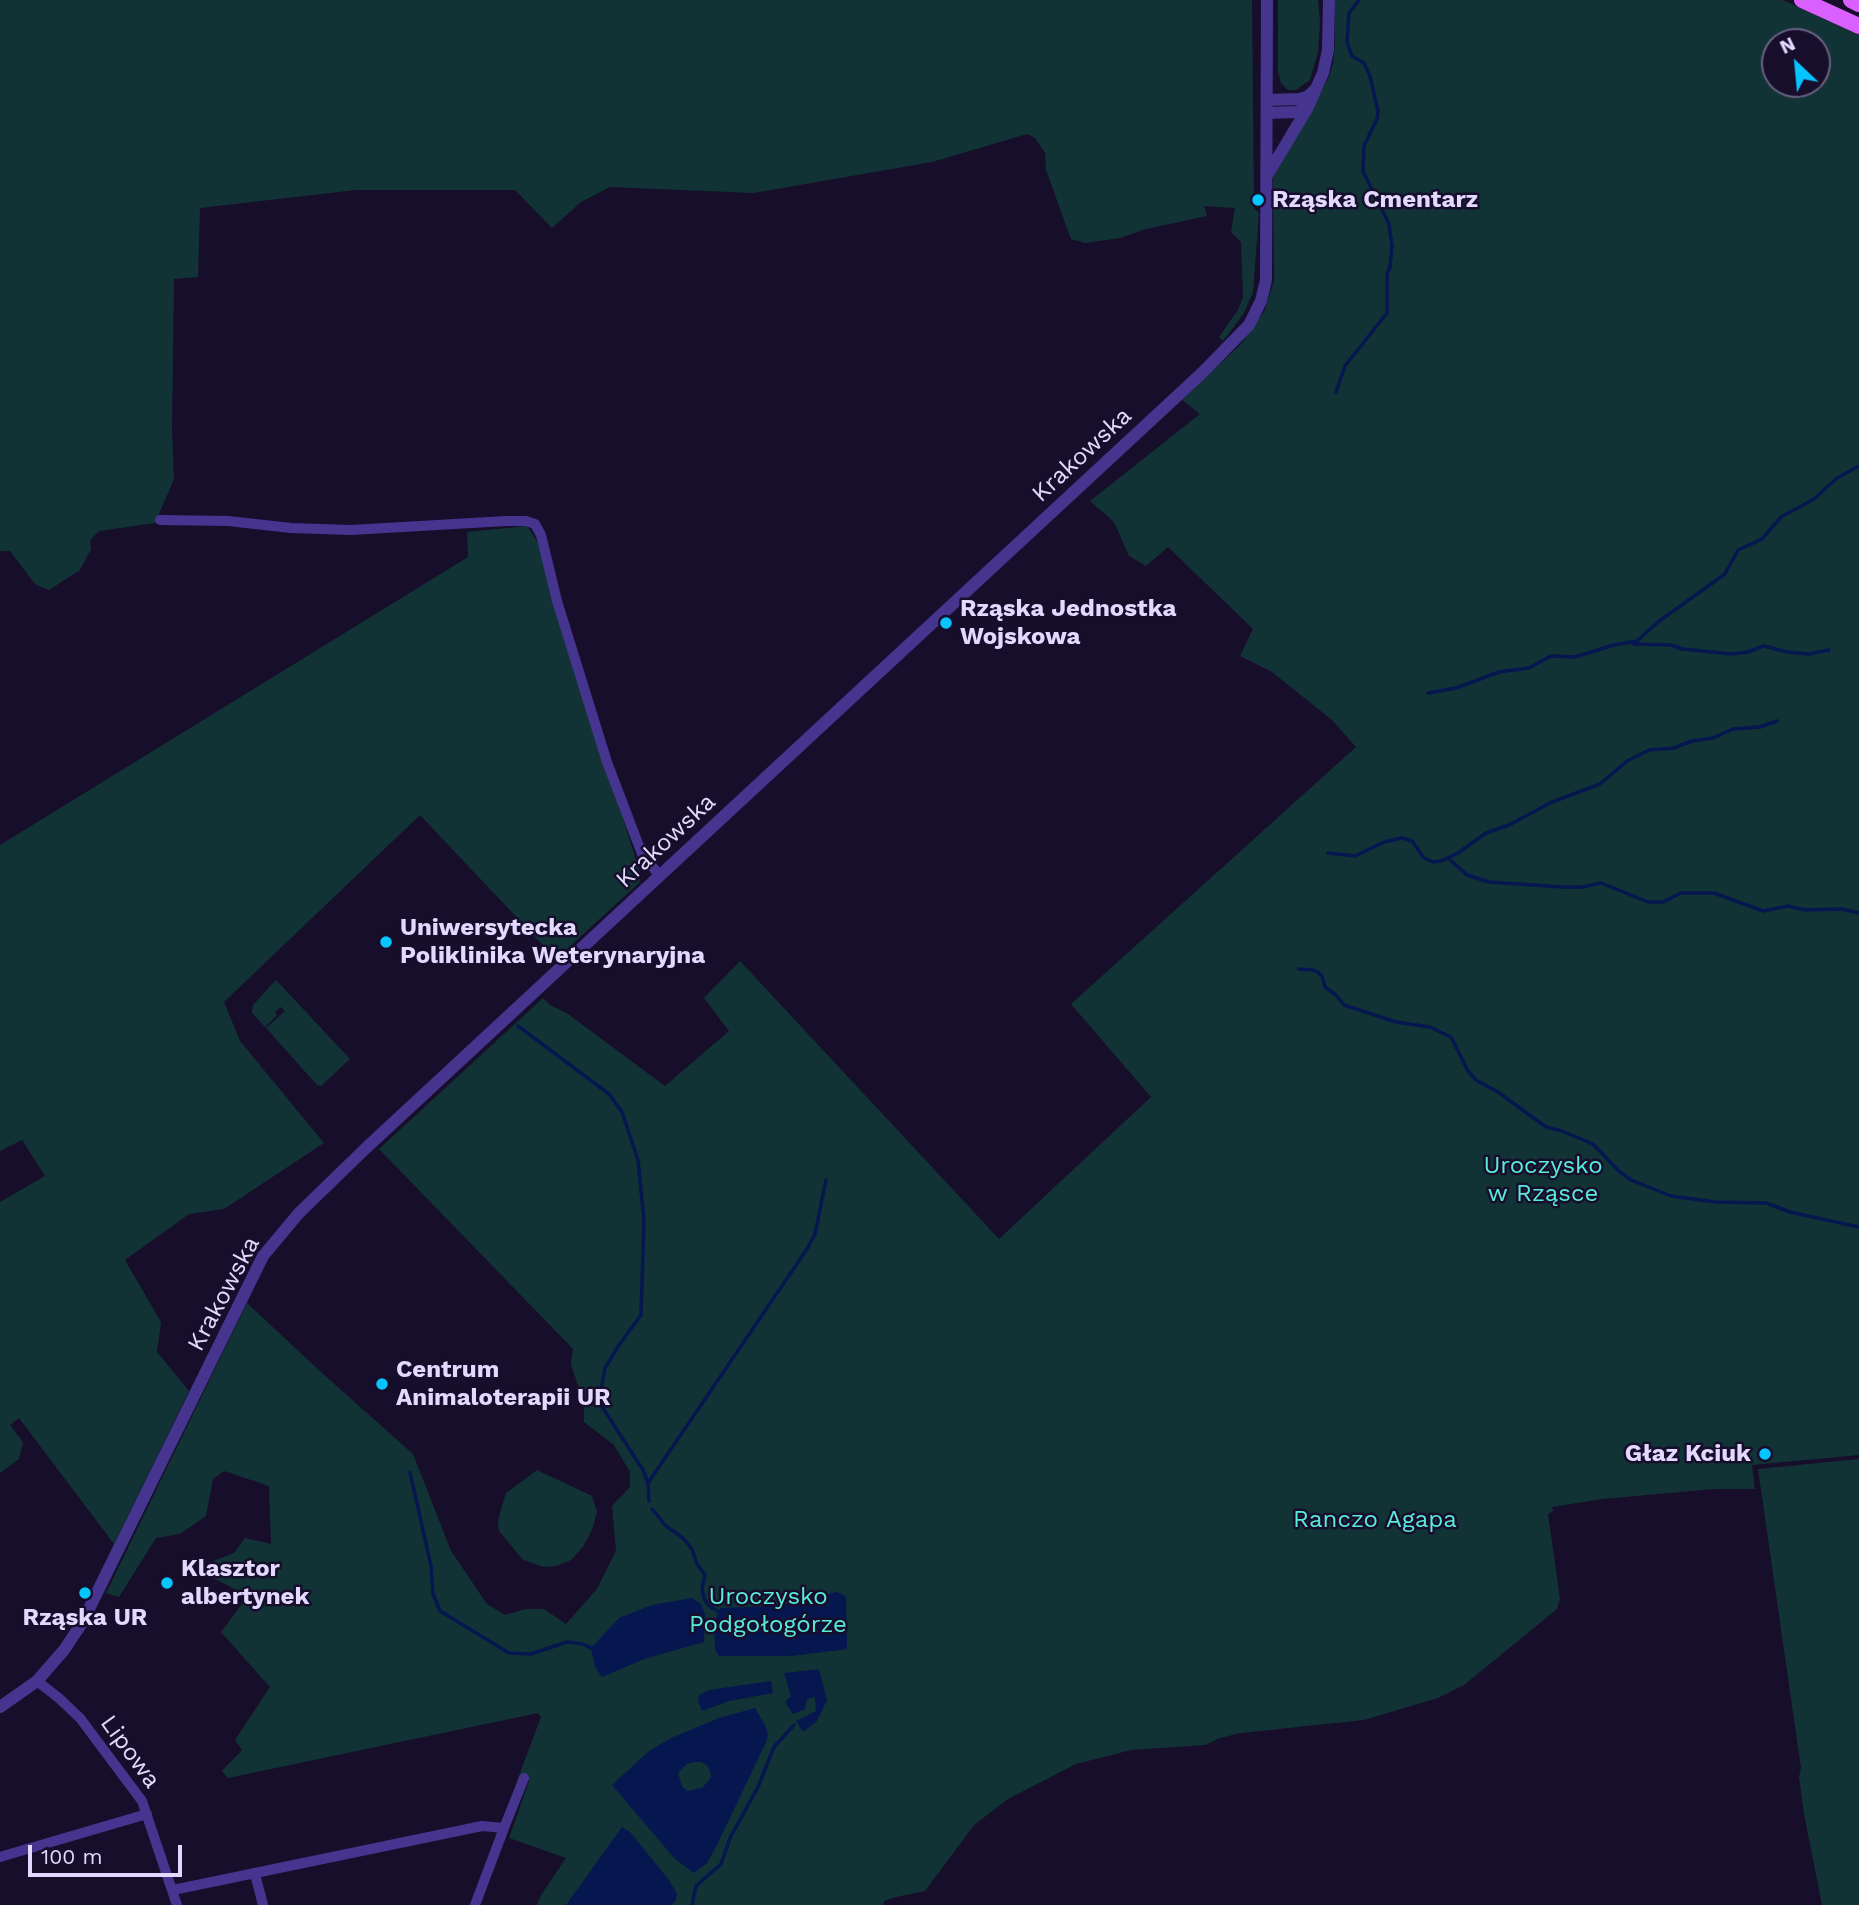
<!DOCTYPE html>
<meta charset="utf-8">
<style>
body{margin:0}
#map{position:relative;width:1859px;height:1905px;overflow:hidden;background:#170e2c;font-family:"Work Sans",sans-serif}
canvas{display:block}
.north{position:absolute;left:1761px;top:28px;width:70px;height:70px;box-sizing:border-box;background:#170e2c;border:2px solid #695f80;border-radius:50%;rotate:334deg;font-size:19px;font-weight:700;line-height:28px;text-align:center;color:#e3d9ff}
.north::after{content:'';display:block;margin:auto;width:24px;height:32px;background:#05c5ff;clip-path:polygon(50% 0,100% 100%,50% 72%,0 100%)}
.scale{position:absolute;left:28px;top:1845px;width:154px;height:32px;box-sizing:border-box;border:4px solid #e3d9ff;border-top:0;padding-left:9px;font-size:21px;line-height:24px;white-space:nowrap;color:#e3d9ff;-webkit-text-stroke:5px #170e2c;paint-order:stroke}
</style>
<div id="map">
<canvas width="1859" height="1905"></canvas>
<div class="north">N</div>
<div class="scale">100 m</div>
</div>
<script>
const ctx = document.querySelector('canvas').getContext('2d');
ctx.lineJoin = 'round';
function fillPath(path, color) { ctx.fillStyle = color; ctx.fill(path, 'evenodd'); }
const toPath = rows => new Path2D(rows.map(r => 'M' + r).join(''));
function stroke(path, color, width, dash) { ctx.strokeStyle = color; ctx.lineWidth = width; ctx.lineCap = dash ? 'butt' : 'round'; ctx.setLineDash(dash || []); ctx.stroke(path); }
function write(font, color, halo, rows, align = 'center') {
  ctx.font = font + ' "Work Sans",sans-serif'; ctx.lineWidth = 5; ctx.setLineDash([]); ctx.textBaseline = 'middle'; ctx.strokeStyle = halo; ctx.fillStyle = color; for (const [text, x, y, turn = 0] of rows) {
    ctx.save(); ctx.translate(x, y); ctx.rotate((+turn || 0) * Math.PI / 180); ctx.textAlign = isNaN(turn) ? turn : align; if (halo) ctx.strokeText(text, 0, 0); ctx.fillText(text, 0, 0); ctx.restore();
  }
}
fillPath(toPath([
 [0,0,1252,0,1254,208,1259,213,1253,292,1244,313,1223,341,1219,337,1238,310,1243,297,1241,242,1231,232,1235,208,1204,206,1207,216,1146,229,1120,238,1085,243,1071,239,1046,170,1045,153,1035,138,1027,134,932,162,754,193,610,187,581,202,552,228,515,190,356,190,200,208,198,277,174,279,172,429,174,479,155,523,99,531,90,540,91,549,80,570,49,590,35,584,10,551,0,551],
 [1278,0,1318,0,1320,22,1318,52,1310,80,1296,90,1288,90,1281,83,1278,72],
 [1335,0,1783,0,1859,35,1859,1455,1752,1465,1755,1489,1714,1489,1602,1499,1552,1507,1553,1511,1548,1514,1560,1599,1557,1609,1464,1685,1438,1698,1364,1720,1241,1733,1220,1738,1205,1745,1131,1750,1076,1764,1008,1799,974,1825,925,1891,896,1897,884,1901,883,1905,537,1905,541,1895,566,1858,509,1838,529,1781,525,1779,517,1781,541,1717,538,1713,228,1778,222,1771,242,1750,235,1740,270,1687,221,1632,248,1596,213,1578,213,1561,234,1553,245,1538,271,1544,269,1486,224,1471,213,1479,206,1516,180,1534,156,1538,119,1597,106,1593,247,1303,322,1373,413,1454,451,1551,487,1604,505,1615,526,1609,544,1609,566,1624,597,1589,616,1551,612,1506,630,1487,630,1472,614,1445,584,1422,584,1405,571,1364,573,1349,379,1149,543,998,550,1005,568,1014,665,1086,729,1031,704,998,740,961,999,1239,1151,1097,1071,1004,1356,747,1332,720,1272,672,1240,656,1253,629,1168,547,1146,566,1129,556,1114,522,1090,501,1200,414,1182,400,1242,343,1265,310,1274,280,1273,178,1328,79,1333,64,1335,44],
 [1775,42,1817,42,1817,84,1775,84],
 [527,526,537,541,641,876,639,883,556,959,420,815,224,1002,240,1041,324,1143,224,1209,189,1214,125,1260,161,1322,157,1352,189,1391,114,1544,19,1418,10,1425,23,1442,19,1459,0,1473,0,1202,45,1176,22,1140,0,1151,0,845,468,557,467,532],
 [276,980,350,1059,321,1086,317,1085,266,1028,285,1011,281,1007,275,1012,277,1015,265,1027,252,1013,253,1005],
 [1859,1459,1859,1905,1822,1905,1804,1814,1799,1777,1801,1768,1758,1469],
 [537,1470,592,1496,597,1512,592,1530,583,1547,571,1560,557,1566,544,1567,523,1560,499,1531,498,1520,506,1493]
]), '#113336');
fillPath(toPath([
 [836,1592,844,1595,846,1598,847,1649,792,1656,719,1656,715,1650,714,1622,720,1608,774,1606,804,1601],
 [692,1598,701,1604,705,1614,704,1642,644,1659,602,1677,595,1667,591,1648,619,1618,652,1605],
 [819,1669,827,1700,817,1721,803,1732,796,1721,816,1711,815,1697,807,1699,805,1709,793,1714,785,1702,791,1696,784,1673],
 [771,1681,773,1693,729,1701,702,1711,698,1701,699,1695,709,1690],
 [755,1708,765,1725,768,1734,767,1740,717,1845,707,1863,694,1873,675,1859,612,1785,649,1751,671,1738,719,1718],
 [695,1762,701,1762,707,1765,711,1774,710,1779,702,1788,687,1791,682,1786,678,1773,687,1764],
 [622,1827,630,1832,669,1880,677,1894,676,1900,672,1905,566,1905]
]), '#06164e');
stroke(toPath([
 [1336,392,1345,366,1387,313,1387,274,1390,267,1392,247,1389,224,1363,171,1364,146,1377,119,1378,111,1370,76,1364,63,1352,56,1347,42,1349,13,1359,0],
 [1633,644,1671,645,1682,649,1732,654,1748,652,1764,646,1787,652,1809,654,1829,650],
 [1428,693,1456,688,1499,672,1529,668,1551,656,1575,657,1614,645,1637,641,1658,622,1725,574,1738,550,1762,539,1781,517,1814,499,1837,478,1859,466],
 [1328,853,1355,856,1384,842,1402,838,1412,841,1424,858,1433,862,1441,861,1458,853,1486,833,1509,825,1552,802,1600,784,1627,761,1649,750,1674,748,1692,741,1713,738,1733,729,1760,727,1777,721],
 [1448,858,1467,875,1489,882,1562,887,1583,887,1601,883,1648,902,1663,902,1681,893,1714,893,1763,911,1788,906,1805,910,1842,909,1859,913],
 [1299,969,1313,970,1318,972,1322,976,1325,987,1336,995,1344,1005,1396,1022,1430,1027,1451,1037,1468,1071,1476,1080,1498,1092,1546,1127,1562,1131,1593,1144,1620,1172,1631,1180,1671,1196,1715,1202,1766,1203,1790,1212,1859,1227],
 [518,1026,609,1094,622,1112,638,1160,644,1221,641,1315,619,1345,605,1368,599,1402,643,1470,648,1483,649,1501],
 [410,1472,431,1566,433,1594,440,1611,509,1653,531,1654,567,1642,583,1644,591,1648],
 [648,1483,807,1249,815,1234,826,1180],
 [652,1509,666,1526,683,1538,692,1549,697,1564,705,1575,702,1589,704,1598,708,1605,717,1611],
 [692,1905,696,1886,721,1864,730,1838,758,1787,774,1747,794,1725]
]), '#06164e', 3.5);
stroke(toPath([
 [160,520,228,521,291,528,351,530,506,521,526,521,535,524,541,535,557,601,607,762,642,854,660,876],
 [37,1681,60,1699,80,1718,142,1801,177,1905],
 [504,1828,524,1778],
 [0,1857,147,1814],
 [255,1874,263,1905],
 [173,1890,482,1826,504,1828,475,1905]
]), '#45358f', 10);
stroke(toPath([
 [1267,100,1299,99,1307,97,1316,89],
 [1267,113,1296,112,1307,109],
 [1268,174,1307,109,1323,73,1328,50,1329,0],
 [0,1707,37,1681,64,1650,82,1623,263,1256,299,1213,366,1148,1202,373,1249,325,1261,301,1266,280,1267,0]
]), '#45358f', 12);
stroke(toPath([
 [1802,0,1859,26],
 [1851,0,1859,4]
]), '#d960ff', 16);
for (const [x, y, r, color] of [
 [1258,200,7,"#05c5ff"],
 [946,623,7,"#05c5ff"],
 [386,942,7,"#05c5ff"],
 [382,1384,7,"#05c5ff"],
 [1765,1454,7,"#05c5ff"],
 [167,1583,7,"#05c5ff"],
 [85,1593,7,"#05c5ff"]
]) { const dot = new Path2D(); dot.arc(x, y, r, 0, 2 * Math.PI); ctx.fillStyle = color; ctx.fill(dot); stroke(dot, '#170e2c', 2.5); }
write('bold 24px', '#e3d9ff', '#170e2c', [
 ["Rząska Cmentarz",1272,200],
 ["Rząska Jednostka",960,609],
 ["Wojskowa",960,637],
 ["Uniwersytecka",400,928],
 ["Poliklinika Weterynaryjna",400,956],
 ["Centrum",396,1370],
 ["Animaloterapii UR",396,1398],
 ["Głaz Kciuk",1751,1454,"right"],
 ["Klasztor",181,1569],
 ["albertynek",181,1597],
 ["Rząska UR",85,1618,"center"]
], 'left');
write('24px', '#e3d9ff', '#170e2c', [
 ["Krakowska",1082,455,-43],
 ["Krakowska",666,841,-43],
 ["Krakowska",224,1294,-62],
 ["Lipowa",130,1752,54]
]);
write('24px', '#59ebda', '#170e2c', [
 ["Uroczysko",1543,1166],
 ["w Rząsce",1543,1194],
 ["Ranczo Agapa",1375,1520],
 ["Uroczysko",768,1597],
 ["Podgołogórze",768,1625]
]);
</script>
